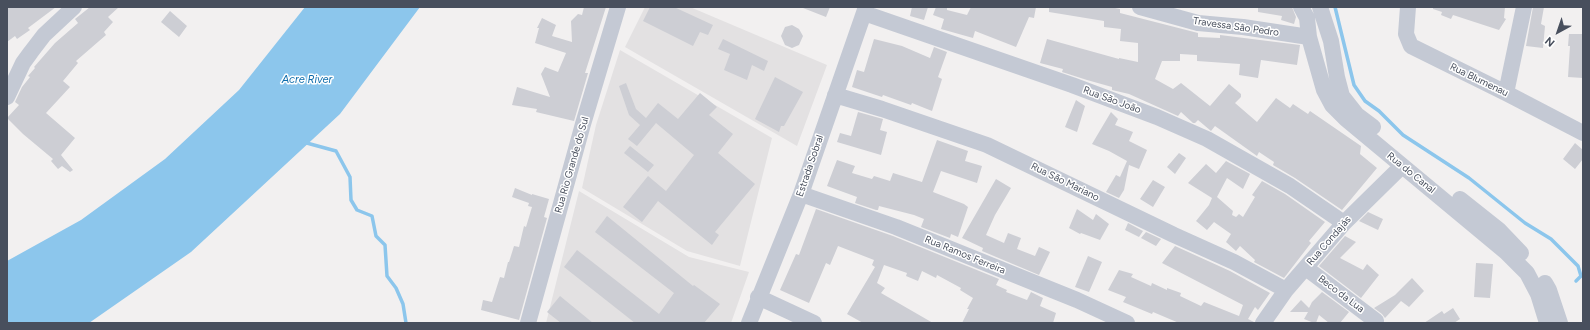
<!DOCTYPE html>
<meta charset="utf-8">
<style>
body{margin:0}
#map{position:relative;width:1590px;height:330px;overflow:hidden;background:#f2f0f0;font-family:Figtree,sans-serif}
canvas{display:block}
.frame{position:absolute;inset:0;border:8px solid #484f5d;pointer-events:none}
.north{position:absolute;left:1538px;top:12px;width:40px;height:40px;-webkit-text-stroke:3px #fff;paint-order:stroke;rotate:220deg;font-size:11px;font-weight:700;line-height:16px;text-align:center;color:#484f5d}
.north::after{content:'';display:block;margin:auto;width:14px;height:18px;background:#484f5d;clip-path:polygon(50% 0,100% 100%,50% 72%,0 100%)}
</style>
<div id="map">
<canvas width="1590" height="330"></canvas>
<div class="frame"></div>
<div class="north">N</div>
</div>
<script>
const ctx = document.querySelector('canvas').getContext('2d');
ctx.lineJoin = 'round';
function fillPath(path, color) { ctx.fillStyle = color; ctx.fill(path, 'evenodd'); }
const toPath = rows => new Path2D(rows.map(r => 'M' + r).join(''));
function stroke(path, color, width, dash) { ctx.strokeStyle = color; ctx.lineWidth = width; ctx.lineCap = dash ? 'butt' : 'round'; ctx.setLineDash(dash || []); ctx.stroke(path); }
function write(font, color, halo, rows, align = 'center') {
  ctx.font = font + ' Figtree,sans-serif'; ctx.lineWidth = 3; ctx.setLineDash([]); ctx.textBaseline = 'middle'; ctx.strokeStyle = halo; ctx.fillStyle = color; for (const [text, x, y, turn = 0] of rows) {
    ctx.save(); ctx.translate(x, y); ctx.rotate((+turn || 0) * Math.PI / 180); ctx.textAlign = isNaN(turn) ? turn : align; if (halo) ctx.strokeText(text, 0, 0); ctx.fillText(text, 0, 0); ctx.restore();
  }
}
fillPath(toPath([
 [645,7,690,7,827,65,797,146,625,47],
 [620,50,772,138,740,266,687,251,582,188,596,125],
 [579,191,689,257,749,272,731,323,546,323]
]), '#e3e1e2');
fillPath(toPath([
 [305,7,420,7,340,114,191,252,89,323,7,323,7,261,81,220,165,159,239,90]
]), '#8cc6ec');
stroke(toPath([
 [1335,7,1354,85,1365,101,1379,111,1403,135,1469,178,1525,223,1551,239,1578,266,1581,276,1576,281],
 [303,142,336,151,350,177,351,200,357,210,372,216,376,236,385,245,387,276,396,288,403,304,406,323]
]), '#8cc6ec', 3.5);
fillPath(toPath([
 [7,7,56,7,28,28,30,30,17,39,15,36,7,42],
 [90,7,119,7,108,17,113,22,104,32,106,35,76,61,78,63,63,81,70,87,46,113,75,138,61,155,73,170,70,172,62,166,58,169,51,161,53,159,23,134,7,118,19,105,15,102,22,87,30,77,28,76,35,68,34,67,55,43,78,23,75,19],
 [584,7,606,7,585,73,588,73,574,121,536,112,537,109,512,105,517,87,550,97,541,74,545,67,558,72,566,53,535,43,539,28,537,28,542,18,556,25,552,36,572,42,571,21,578,14,582,15],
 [650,7,674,7,713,25,708,35,700,32,693,46,643,21],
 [803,7,830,7,826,17,803,8],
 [912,7,928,7,924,20,910,16],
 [936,7,947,7,947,10,967,15,971,7,1036,7,1034,18,1029,17,1016,47,975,31,973,38,941,29,944,19,933,15],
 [1049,7,1110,7,1120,9,1120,13,1198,33,1198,37,1220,38,1220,35,1300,45,1297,65,1261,60,1258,78,1239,75,1240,64,1197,61,1197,55,1180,54,1180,61,1162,61,1155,79,1173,89,1181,83,1210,106,1229,84,1241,94,1241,97,1235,103,1257,122,1276,98,1290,108,1293,104,1308,114,1310,111,1361,146,1360,154,1377,168,1342,210,1295,178,1273,165,1274,162,1259,152,1257,156,1215,126,1211,131,1198,120,1195,123,1193,123,1181,112,1178,116,1129,94,1112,90,1112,87,1087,80,1062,72,1063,69,1040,63,1047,39,1119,59,1119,58,1138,62,1138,43,1120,41,1121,29,1104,27,1104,21,1049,12],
 [1258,7,1292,7,1296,17,1294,24,1281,20,1282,16,1258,12],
 [1433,7,1505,7,1504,18,1506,19,1499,30,1453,15,1451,19,1441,15,1442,12,1433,9],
 [1533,7,1544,7,1541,24,1545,26,1543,48,1526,46],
 [170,11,187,26,179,37,161,22],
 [792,25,799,29,803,36,799,45,792,48,785,45,781,36,785,27],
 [1569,34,1583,34,1583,78,1568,77,1570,46,1568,46],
 [723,39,768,61,764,71,752,65,747,80,724,70,730,54,718,49],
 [874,39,902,46,930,58,934,47,947,52,938,77,942,79,932,111,912,103,911,105,883,95,882,97,852,87,857,70,864,72],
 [775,77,803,92,784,126,781,126,779,132,755,119],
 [626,83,636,109,646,118,658,103,678,119,700,93,717,107,709,115,733,134,718,153,755,184,715,232,719,235,712,245,658,201,642,222,623,207,648,176,666,191,694,155,656,123,637,146,628,139,640,125,629,115,619,86],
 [1076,100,1085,106,1077,132,1065,127],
 [858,112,883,119,880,130,887,132,881,155,837,142,840,133,851,136],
 [1111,112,1118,119,1115,125,1133,132,1129,141,1147,150,1139,169,1129,165,1124,190,1119,198,1106,192,1116,175,1120,177,1127,161,1109,151,1092,144],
 [937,140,968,151,965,161,982,166,977,183,941,171,933,192,964,204,968,207,958,237,951,234,950,238,921,227,924,219,914,215,879,206,878,210,876,210,855,203,857,197,827,186,837,160,855,166,852,173,872,179,874,176,890,181,893,173,922,182],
 [1575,143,1583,150,1583,159,1575,169,1563,159],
 [630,146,654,165,648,172,624,153],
 [1179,153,1186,158,1175,174,1167,167],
 [1226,161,1250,174,1243,189,1227,178,1217,197,1233,211,1232,215,1236,217,1239,214,1243,217,1255,197,1252,195,1262,181,1285,194,1325,222,1309,241,1311,243,1284,278,1254,262,1255,260,1240,246,1236,251,1226,242,1231,234,1214,222,1207,230,1196,221,1209,205,1212,198,1188,183,1206,164,1216,173],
 [996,179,1011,188,995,215,986,235,1004,243,1008,233,1021,238,1017,249,1035,256,1039,247,1050,252,1039,275,982,251,983,248,962,238],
 [1153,180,1165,187,1153,207,1140,199],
 [515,188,532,195,532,194,549,199,544,217,547,218,519,320,481,310,483,300,492,302,500,277,504,278,508,262,509,262,514,246,519,247,524,226,526,227,532,207,528,206,529,203,512,197],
 [816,209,893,236,999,279,996,285,1007,290,1006,292,1027,300,1031,292,1043,298,1040,306,1056,313,1053,323,962,323,969,309,967,309,973,298,960,290,961,288,937,275,936,278,922,271,918,281,906,276,907,273,884,265,877,283,885,288,881,293,933,323,863,323,847,314,875,267,872,265,874,260,838,246,830,265,826,263,809,303,780,290,796,254,799,255],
 [1077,209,1093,220,1096,214,1109,224,1100,240,1081,233,1080,234,1069,228],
 [1368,212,1383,219,1378,230,1359,221],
 [607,216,693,286,694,285,720,304,704,323,635,323,564,267,577,250,659,314,674,293,595,232],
 [1128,223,1143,231,1139,237,1125,230],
 [1146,232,1161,239,1156,246,1141,238],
 [1345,236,1356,242,1340,258,1363,270,1367,264,1379,275,1361,298,1319,266],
 [1175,246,1230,271,1270,293,1258,310,1255,307,1248,319,1254,322,1254,323,1179,323,1153,312,1152,314,1123,302,1126,297,1108,290,1119,270,1133,274,1131,277,1151,286,1152,283,1167,290,1167,288,1181,293,1180,296,1201,306,1204,302,1239,316,1243,305,1162,263],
 [1088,256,1102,262,1089,292,1075,287],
 [1476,263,1493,264,1490,298,1474,297],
 [1412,278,1424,291,1409,307,1401,301,1385,318,1382,314,1374,308,1395,295],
 [1322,292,1349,312,1340,323,1329,323,1319,315,1316,323,1314,323,1304,319,1308,312,1290,312,1301,300,1309,308,1312,302],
 [560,296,593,323,561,323,547,312],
 [1453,308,1460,319,1454,323,1424,323,1442,311,1444,314]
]), '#cdced4');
stroke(toPath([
 [1140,7,1198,23,1243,27,1309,37],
 [1301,7,1307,18,1309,37,1324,90,1332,105,1346,119,1506,252,1527,273,1538,294,1547,323],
 [1320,7,1331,41,1337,77,1342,96,1357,115,1373,127],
 [1408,7,1406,34,1411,46,1506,93,1583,133],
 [864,13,1072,85,1157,117,1207,139,1290,186,1344,223],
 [1506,93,1524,7],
 [835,95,882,109,987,145,1174,235,1234,262,1286,290],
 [7,97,23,63,31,52,44,35,74,7],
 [801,194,896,227,1077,300,1127,323],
 [1460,199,1499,230,1521,253],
 [1306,268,1376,321],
 [1545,283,1549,290,1560,323],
 [758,297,814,323],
 [528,323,583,124,618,7],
 [749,323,801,194,866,7],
 [1263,323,1286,290,1344,223,1402,166]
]), '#c4c9d4', 16);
write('10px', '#484f5d', '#fff', [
 ["Travessa São Pedro",1236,27,8],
 ["Rua Blumenau",1479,80,26],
 ["Rua São João",1112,100,20],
 ["Rua Rio Grande do Sul",572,165,-74],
 ["Estrada Sobral",810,166,-71],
 ["Rua do Canal",1411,173,39],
 ["Rua São Mariano",1065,182,26],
 ["Rua Condajás",1329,241,-49],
 ["Rua Ramos Ferreira",965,255,22],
 ["Beco da Lua",1341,294,37]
]);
write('italic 11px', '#0d6cab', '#fff', [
 ["Acre River",307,80]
]);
</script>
